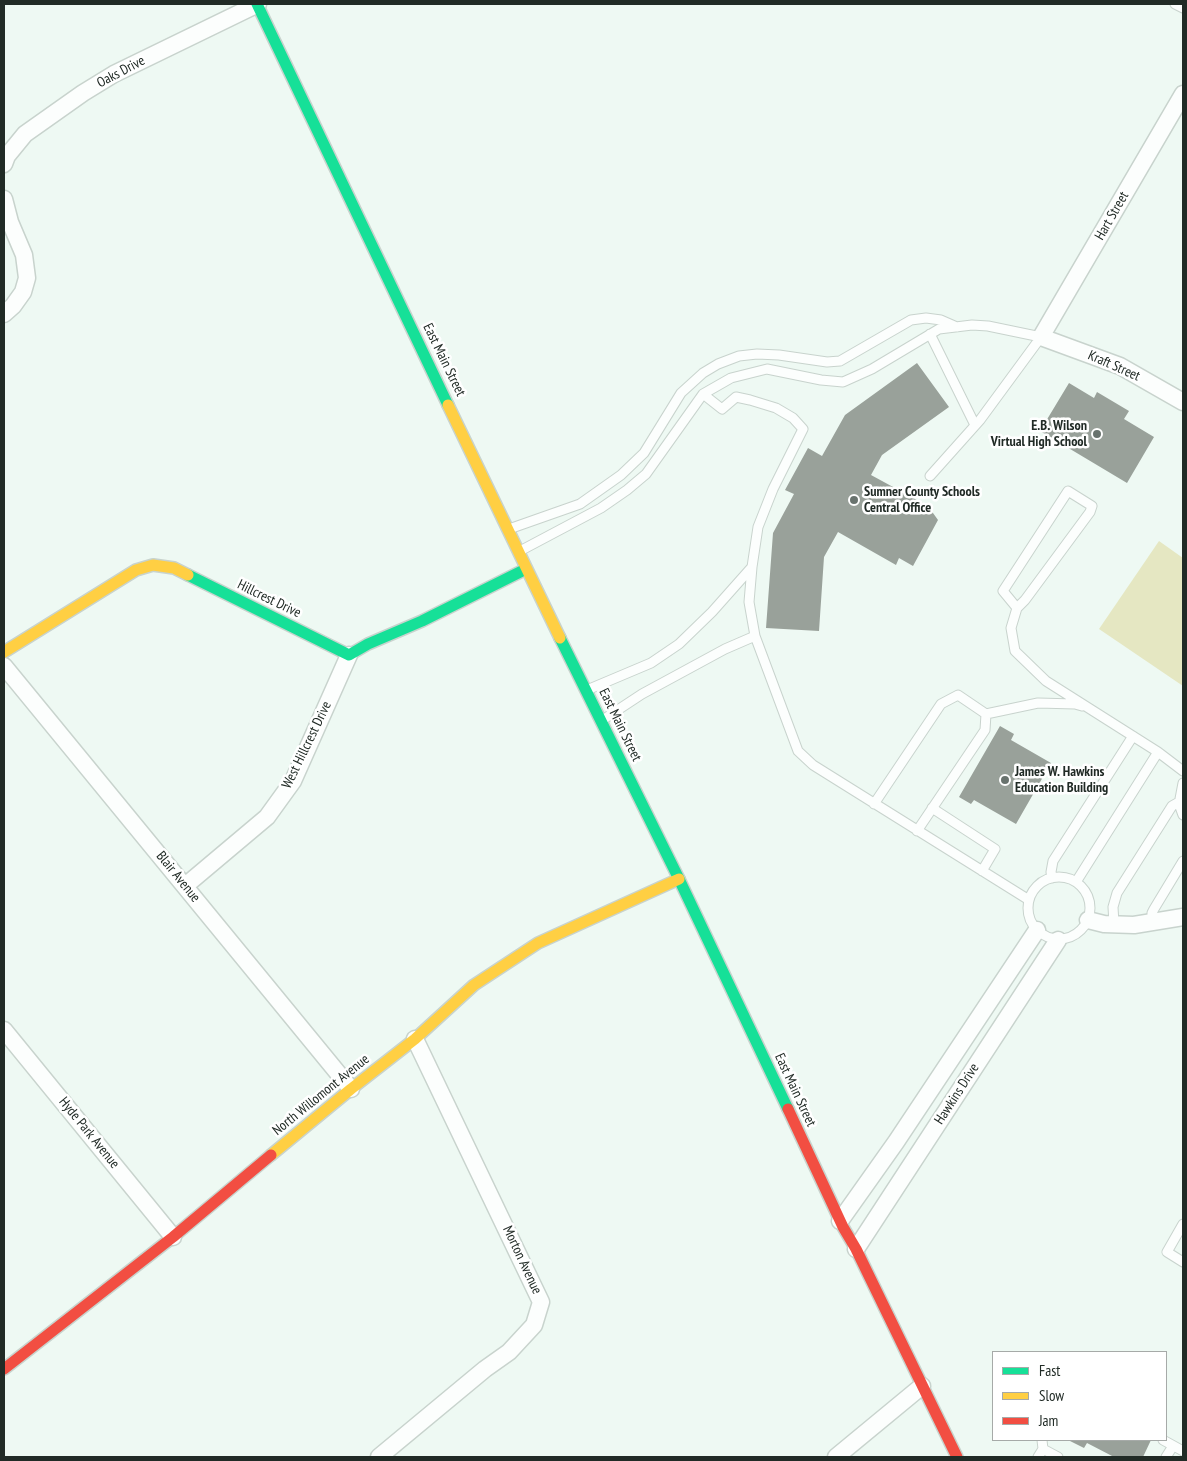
<!DOCTYPE html>
<style>
body{margin:0}
#map{position:relative;width:1187px;height:1461px;overflow:hidden;background:#eef9f3;font-family:"PT Sans Narrow",sans-serif}
canvas{display:block}
.frame{position:absolute;inset:0;border:5px solid #212b26;pointer-events:none}
.legend{position:absolute;left:992px;top:1351px;width:175px;height:90px;box-sizing:border-box;background:#fff;border:1px solid #a6aaa8;margin:0;padding:6px 9px;list-style:none;font-size:15px;color:#212b26}
.legend li{display:flex;align-items:center;gap:10px;height:25px}
.legend b{width:25px;border:1px solid #a6aaa8}
</style>
<div id="map">
<canvas width="1187" height="1461"></canvas>
<div class="frame"></div>
<ul class="legend">
<li><b style="height:6px;background:#16e098"></b>Fast</li>
<li><b style="height:6px;background:#ffcf43"></b>Slow</li>
<li><b style="height:6px;background:#f24e42"></b>Jam</li>
</ul>
</div>
<script>
const ctx = document.querySelector('canvas').getContext('2d');
ctx.lineJoin = 'round';
function fillPath(path, color) { ctx.fillStyle = color; ctx.fill(path, 'evenodd'); }
const toPath = rows => new Path2D(rows.map(r => 'M' + r).join(''));
function stroke(path, color, width, dash) { ctx.strokeStyle = color; ctx.lineWidth = width; ctx.lineCap = dash ? 'butt' : 'round'; ctx.setLineDash(dash || []); ctx.stroke(path); }
function write(font, color, halo, rows, align = 'center') {
  ctx.font = font + ' "PT Sans Narrow",sans-serif'; ctx.lineWidth = 5; ctx.setLineDash([]); ctx.textBaseline = 'middle'; ctx.strokeStyle = halo; ctx.fillStyle = color; for (const [text, x, y, turn = 0] of rows) {
    ctx.save(); ctx.translate(x, y); ctx.rotate((+turn || 0) * Math.PI / 180); ctx.textAlign = isNaN(turn) ? turn : align; if (halo) ctx.strokeText(text, 0, 0); ctx.fillText(text, 0, 0); ctx.restore();
  }
}
fillPath(toPath([
 [1159,541,1183,558,1183,686,1099,629]
]), '#e5e7c2');
fillPath(toPath([
 [917,363,949,407,882,455,871,475,928,506,938,520,913,566,899,558,896,565,838,532,824,557,819,631,766,628,773,533,794,494,785,490,808,448,822,456,845,415],
 [1069,383,1094,398,1097,392,1129,411,1124,419,1154,437,1127,483,1040,431],
 [1000,726,1014,734,1011,740,1051,763,1016,824,974,800,971,804,959,797],
 [1068,1440,1151,1440,1143,1457,1114,1457,1087,1443,1084,1448]
]), '#99a19a');
const lane = toPath([
 [1175,4,1183,8],
 [930,334,975,425],
 [703,394,722,409,736,397,750,400,776,408,793,418,803,429,773,489,758,527,752,567,749,602,755,636,798,751,813,765,1029,900],
 [509,529,580,504,621,475,644,453,681,393,703,373,718,364,739,356,757,354,779,355,827,362,840,361,911,320,926,318,941,320,957,327],
 [518,552,601,508,627,490,646,474,703,394,731,378,767,369,821,380,843,382,872,369,939,329,972,325,988,326,1041,337,980,420,930,476],
 [1017,608,1003,591,1068,491,1092,506,1090,512,1025,600,1017,608,1011,628,1015,651,1046,681,1158,752,1076,882],
 [587,690,651,663,679,644,712,612,752,567],
 [986,714,1038,703,1075,704,1082,706],
 [601,721,642,694,725,649,755,636],
 [1158,752,1183,771],
 [1183,783,1179,804,1183,815],
 [874,804,941,704,958,695,986,714,985,730,917,831],
 [932,808,995,849,982,871],
 '1028 908a31 31 0 1 1 62 0a31 31 0 1 1-62 0Z',
 [1052,878,1051,872,1053,861,1133,736],
 [1152,922,1152,913,1154,909,1183,861],
 [1114,924,1113,907,1117,893,1172,806,1179,802],
 [1183,1224,1167,1252,1183,1262],
 [1163,1440,1183,1451],
 [1043,1449,1058,1457],
 [1038,1457,1043,1449,1042,1440],
 [1166,1457,1173,1446]
]);
const street = toPath([
 [1183,94,1041,337,1120,366,1183,402],
 [4,164,7,156,25,134,83,93,114,74,258,4],
 [4,199,10,222,24,255,27,278,23,292,13,306,4,314],
 [4,666,351,1089],
 [185,886,267,817,293,781,349,655],
 [1088,920,1104,924,1134,925,1183,917],
 [4,1030,173,1237],
 [840,1221,896,1142,1037,930],
 [856,1249,1058,940],
 [379,1457,485,1369,509,1352,534,1325,541,1302,415,1039],
 [836,1457,922,1386]
]);
const fast = toPath([
 [257,4,448,405],
 [188,575,349,655,368,644,422,621,526,569],
 [560,638,679,879,788,1109]
]);
const slow = toPath([
 [448,405,560,638],
 [4,652,136,570,153,565,174,568,188,575],
 [271,1155,351,1089,415,1039,474,985,538,943,679,879]
]);
const jam = toPath([
 [788,1109,843,1227,856,1249,957,1457],
 [4,1369,173,1237,271,1155]
]);
stroke(lane, '#c8d3cd', 11);
stroke(street, '#c8d3cd', 19);
stroke(fast, '#c8d3cd', 14);
stroke(slow, '#c8d3cd', 14);
stroke(jam, '#c8d3cd', 14);
stroke(lane, '#fcfefd', 9);
stroke(street, '#fcfefd', 16);
stroke(fast, '#16e098', 11);
stroke(slow, '#ffcf43', 11);
stroke(jam, '#f24e42', 11);
for (const [x, y, r, color] of [
 [1097,434,5,"#69736e"],
 [854,500,5,"#69736e"],
 [1005,780,5,"#69736e"]
]) { const dot = new Path2D(); dot.arc(x, y, r, 0, 2 * Math.PI); ctx.fillStyle = color; ctx.fill(dot); stroke(dot, '#fff', 2); }
write('14px', '#212b26', '#fff', [
 ["Oaks Drive",121,72,-28],
 ["Hart Street",1112,216,-60],
 ["East Main Street",444,360,64],
 ["Kraft Street",1114,366,24],
 ["Hillcrest Drive",269,599,26],
 ["East Main Street",620,725,64],
 ["West Hillcrest Drive",307,745,-64],
 ["Blair Avenue",178,877,51],
 ["East Main Street",795,1090,65],
 ["Hawkins Drive",957,1094,-57],
 ["North Willomont Avenue",321,1095,-39],
 ["Hyde Park Avenue",89,1133,51],
 ["Morton Avenue",522,1260,65]
]);
write('bold 14px', '#212b26', '#fff', [
 ["E.B. Wilson",1087,426,"right"],
 ["Virtual High School",1087,442,"right"],
 ["Sumner County Schools",864,492],
 ["Central Office",864,508],
 ["James W. Hawkins",1015,772],
 ["Education Building",1015,788]
], 'left');
</script>
